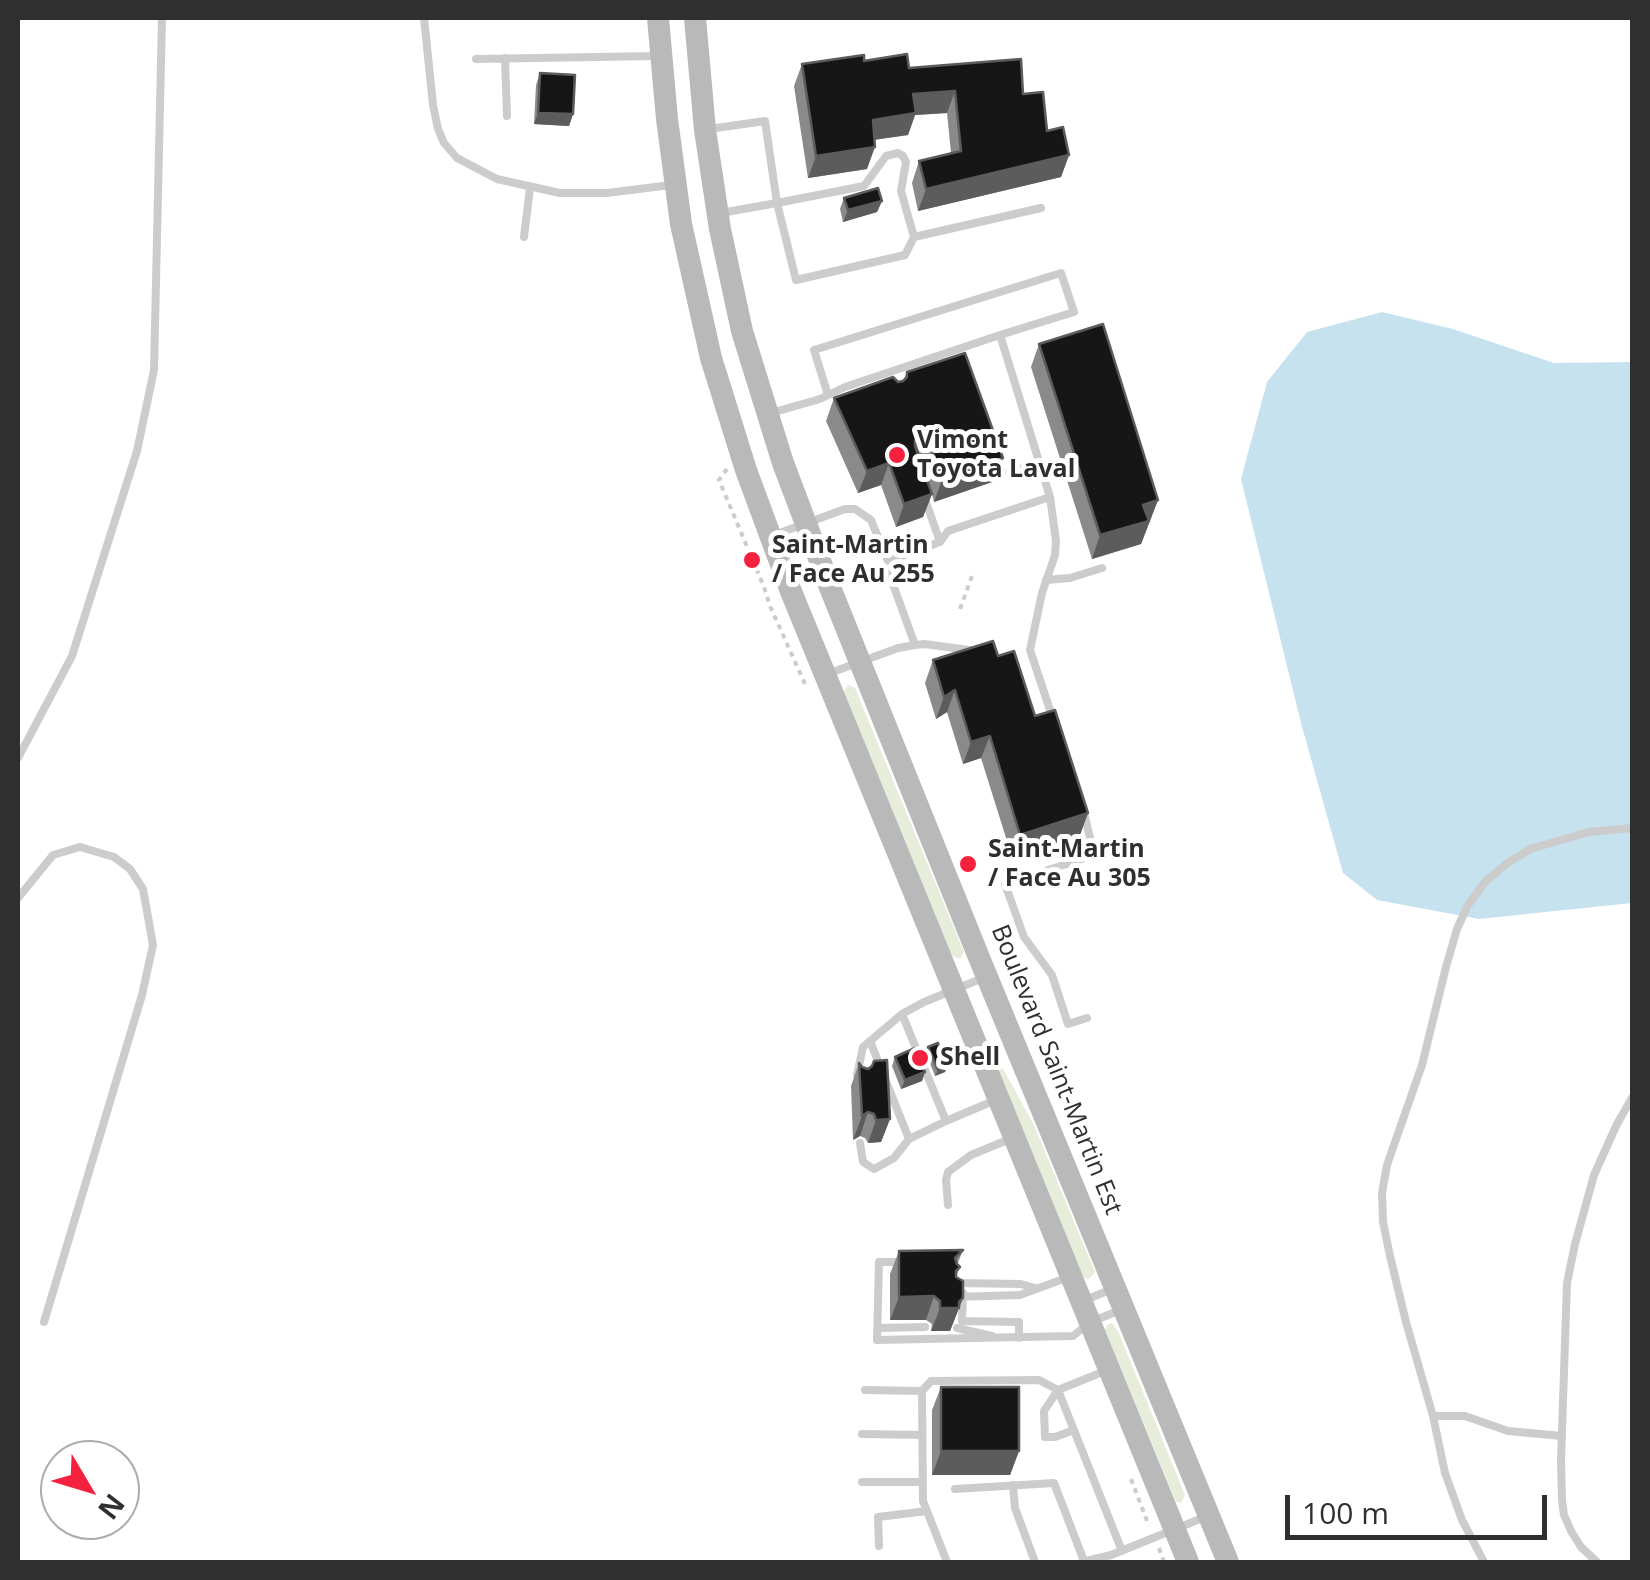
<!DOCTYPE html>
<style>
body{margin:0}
#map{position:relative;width:1650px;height:1580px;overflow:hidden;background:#fff;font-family:"Open Sans",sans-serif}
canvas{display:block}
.frame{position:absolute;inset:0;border:20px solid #2f2f2f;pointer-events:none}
.north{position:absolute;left:40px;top:1440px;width:100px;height:100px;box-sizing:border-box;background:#fff;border:2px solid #acacac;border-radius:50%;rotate:128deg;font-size:28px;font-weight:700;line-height:40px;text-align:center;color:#2f2f2f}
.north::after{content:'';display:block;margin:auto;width:35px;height:45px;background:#f6213f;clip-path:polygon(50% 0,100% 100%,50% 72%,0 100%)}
.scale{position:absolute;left:1285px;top:1495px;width:262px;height:45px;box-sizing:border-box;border:5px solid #2f2f2f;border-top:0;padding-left:12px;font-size:30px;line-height:35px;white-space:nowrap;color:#2f2f2f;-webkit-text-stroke:8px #fff;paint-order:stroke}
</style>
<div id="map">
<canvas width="1650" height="1580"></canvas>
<div class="frame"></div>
<div class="north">N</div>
<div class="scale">100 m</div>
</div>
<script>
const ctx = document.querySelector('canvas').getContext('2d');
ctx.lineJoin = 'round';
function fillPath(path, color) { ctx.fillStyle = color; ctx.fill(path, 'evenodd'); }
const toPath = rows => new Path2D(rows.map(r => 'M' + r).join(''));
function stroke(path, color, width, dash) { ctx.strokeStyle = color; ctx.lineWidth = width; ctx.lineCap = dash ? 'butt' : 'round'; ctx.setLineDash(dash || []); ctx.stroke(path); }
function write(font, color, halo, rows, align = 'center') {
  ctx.font = font + ' "Open Sans",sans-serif'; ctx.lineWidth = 10; ctx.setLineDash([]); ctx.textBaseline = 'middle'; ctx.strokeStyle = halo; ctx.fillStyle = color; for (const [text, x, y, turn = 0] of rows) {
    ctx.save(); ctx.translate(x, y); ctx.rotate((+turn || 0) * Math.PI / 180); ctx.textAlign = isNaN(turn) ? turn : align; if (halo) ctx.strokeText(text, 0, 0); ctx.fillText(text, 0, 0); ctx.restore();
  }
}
fillPath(toPath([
 [848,685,855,688,964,952,960,959,951,955,844,692],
 [995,1054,1034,1125,1095,1272,1089,1279,1083,1277,992,1055],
 [1112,1323,1118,1331,1185,1495,1181,1503,1176,1502,1105,1330,1107,1325]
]), '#e6eedb');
fillPath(toPath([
 [1382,312,1453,329,1554,363,1632,362,1632,903,1479,919,1377,900,1343,873,1301,723,1241,479,1267,382,1307,332]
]), '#c6e2ef');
stroke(toPath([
 [727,469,719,480,764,587,770,606,805,684],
 [960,609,972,576],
 [1131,1479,1149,1526],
 [1159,1548,1164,1562]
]), '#ccc', 4, [5, 5]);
stroke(toPath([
 [424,18,433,105,438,129,444,143,457,158,497,179,560,193,607,193,671,185],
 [505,58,507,116],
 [476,59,656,56],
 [709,129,765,121,777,203,721,213],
 [524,237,530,188],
 [914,237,901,191,906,162,903,156,898,153,886,156,864,186,777,203,796,280,905,255,914,237,1041,208],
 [828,395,814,350,1061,273,1074,312,1000,335],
 [771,413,820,399,845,387,1000,335,1050,497,1056,541,1055,555,1042,593,1030,650,1053,719],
 [998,457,1003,474,1039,462],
 [925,499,940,542],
 [774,535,845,509,855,509,871,520,888,561,940,542,948,531,1050,497],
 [888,561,890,576,915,645],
 [1046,580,1070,578,1102,568],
 [830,673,898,648,915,645,925,644,976,651],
 [18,758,72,656,137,451,154,370,162,18],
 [1084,813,1091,842,1082,859,1005,884,1024,937,1052,975,1068,1024,1087,1018],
 [18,898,53,855,80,847,114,857,130,869,143,889,153,945,142,995,44,1322],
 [983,978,924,1002,902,1014,946,1121,998,1099],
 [870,1041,909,1139],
 [857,1075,863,1047,902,1014],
 [860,1143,863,1162,874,1169,894,1158,909,1139,946,1121],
 [948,1205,946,1180,948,1172,971,1155,1010,1139],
 [902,1262,879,1262,877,1340,1073,1336,1089,1323,1120,1310],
 [956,1283,1021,1284,1035,1288],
 [963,1293,962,1321,1019,1322,1019,1338],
 [954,1297,1020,1295,1066,1278],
 [1083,1301,1112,1289],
 [878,1328,925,1327],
 [957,1328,992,1336],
 [1105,1371,1058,1390,1122,1551],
 [865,1390,922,1391],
 [1433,1416,1465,1416,1508,1431,1562,1436],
 [862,1434,922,1435],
 [862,1482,923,1482],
 [1013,1485,1015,1508,1035,1562],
 [955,1489,1054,1483,1084,1561],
 [879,1546,878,1517,927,1511],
 [947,1562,923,1501,922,1391,931,1381,1039,1380,1058,1390,1044,1411,1045,1437,1055,1437,1074,1430],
 [1082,1562,1111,1555,1205,1517],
 [1484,1562,1462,1520,1445,1473,1433,1416,1406,1322,1390,1256,1383,1222,1382,1193,1387,1165,1422,1065,1446,967,1457,929,1468,905,1485,882,1506,864,1530,849,1589,832,1632,828],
 [1597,1562,1581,1547,1571,1531,1564,1515,1562,1500,1561,1460,1567,1283,1575,1244,1594,1175,1617,1124,1632,1098]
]), '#ccc', 8);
stroke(toPath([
 [658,18,667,119,681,224,711,358,746,470,790,589,1188,1562],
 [695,18,705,130,720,229,742,331,783,463,831,590,978,955,1228,1562]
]), '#b9b9b9', 22);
fillPath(toPath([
 [864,61,909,68,1023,94,1047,131,1069,155,1061,177,918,211,912,183,919,161,951,153,947,113,915,115,908,135,874,140,867,169,808,178,794,86,802,64],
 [540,73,573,114,569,126,534,124,536,85],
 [844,198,882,201,877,212,843,222,840,209],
 [1039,344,1158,500,1141,544,1092,559,1031,367],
 [907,372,995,481,934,502,932,494,923,517,896,527,881,485,858,493,826,421,834,398,903,381],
 [998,656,1035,716,1088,813,1080,835,1012,857,981,758,963,764,947,712,936,719,925,683,933,660],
 [928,1047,947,1066,945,1072,935,1076,926,1053],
 [895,1057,925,1072,922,1081,901,1089,892,1066],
 [859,1063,890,1119,881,1142,868,1143,865,1138,860,1136,853,1140,851,1086],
 [963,1250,957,1265,960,1267,956,1277,963,1298,950,1331,931,1331,932,1324,926,1320,890,1320,890,1274,899,1251],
 [941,1387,1019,1451,1010,1475,932,1475,932,1410]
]), '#8a8a8a');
fillPath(toPath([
 [955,91,947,113,915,115,908,135,865,141,873,120,913,94],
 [538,113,573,114,569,126,534,124],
 [875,147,867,169,808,178,816,156],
 [1069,155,1061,177,918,211,926,189],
 [882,201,877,212,843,222,848,210],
 [919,437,925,437,916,459,915,441],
 [1003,458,995,481,934,502,942,480],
 [889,463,881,485,858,493,867,471],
 [932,494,923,517,896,527,904,504],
 [1158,500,1141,544,1092,559,1100,535,1143,505],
 [955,690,947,712,936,719,944,697],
 [990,736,981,758,963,764,971,742],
 [1088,813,1080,835,1012,857,1020,835],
 [947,1066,945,1072,935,1076,938,1070],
 [925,1072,922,1081,901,1089,905,1080],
 [868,1112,860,1136,853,1140,862,1116],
 [890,1119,881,1142,868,1143,876,1120],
 [934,1296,926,1320,890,1320,899,1297],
 [963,1298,950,1331,931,1331,940,1308,959,1302],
 [941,1451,1019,1451,1010,1475,932,1475]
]), '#5c5c5c');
const building = toPath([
 [907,54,909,68,1021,59,1023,94,1043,92,1047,131,1063,127,1069,155,926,189,919,161,961,151,955,91,913,94,916,113,873,120,875,147,816,156,802,64,864,55,864,61,907,54],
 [540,73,575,75,573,114,538,113,540,73],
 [878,188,882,201,848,210,844,198,878,188],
 [1103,324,1158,500,1143,505,1149,521,1100,535,1039,344,1103,324],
 [965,353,1003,458,942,480,929,440,925,437,919,437,915,441,915,446,932,494,904,504,889,463,867,471,834,398,893,377,898,382,903,381,907,377,907,372,965,353],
 [993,641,998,656,1014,651,1035,716,1055,710,1088,813,1020,835,990,736,971,742,955,690,944,697,933,660,993,641],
 [938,1043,947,1066,938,1070,928,1047,938,1043],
 [915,1048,925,1072,905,1080,895,1057,915,1048],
 [887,1060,890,1119,876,1120,874,1114,868,1112,862,1116,859,1063,862,1067,868,1069,872,1066,874,1061,887,1060],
 [963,1250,955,1258,957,1264,960,1267,956,1271,956,1277,963,1281,963,1298,959,1302,959,1308,940,1308,940,1301,934,1296,899,1297,899,1251,963,1250],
 [941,1387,1019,1387,1019,1451,941,1451,941,1387]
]);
fillPath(building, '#161616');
stroke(building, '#5c5c5c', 2.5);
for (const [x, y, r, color] of [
 [897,455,10,"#f6213f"],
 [752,560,10,"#f6213f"],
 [968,864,10,"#f6213f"],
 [920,1058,10,"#f6213f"]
]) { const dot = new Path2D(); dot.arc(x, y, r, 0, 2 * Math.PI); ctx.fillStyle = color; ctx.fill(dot); stroke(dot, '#fff', 4); }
write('bold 25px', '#2f2f2f', '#fff', [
 ["Vimont",917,441],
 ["Toyota Laval",917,470],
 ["Saint-Martin",772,546],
 ["/ Face Au 255",772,575],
 ["Saint-Martin",988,850],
 ["/ Face Au 305",988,879],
 ["Shell",940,1058]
], 'left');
write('25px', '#2f2f2f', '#fff', [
 ["Boulevard Saint-Martin Est",1056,1070,68]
]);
</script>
